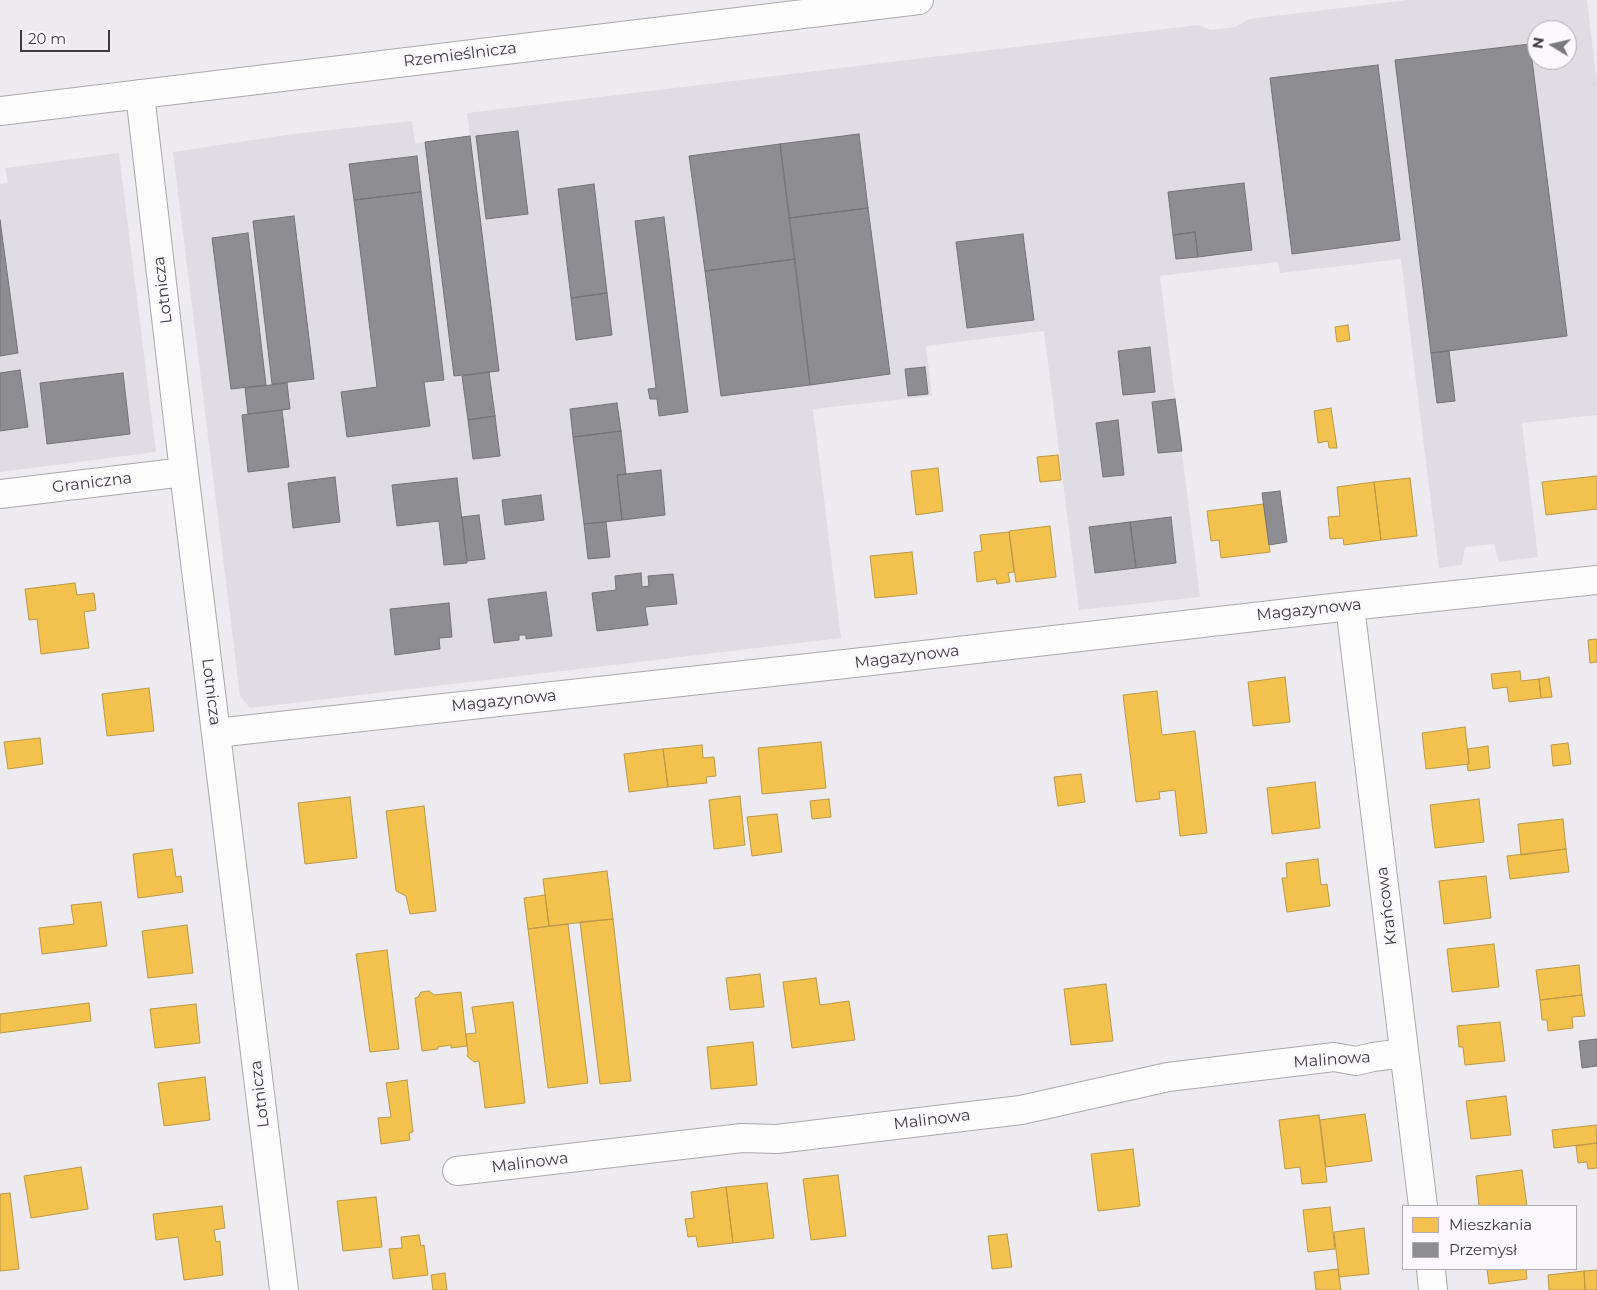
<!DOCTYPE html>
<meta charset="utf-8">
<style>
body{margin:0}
#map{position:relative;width:1597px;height:1290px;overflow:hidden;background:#edebef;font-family:Montserrat,sans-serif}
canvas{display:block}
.legend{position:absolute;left:1402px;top:1205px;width:175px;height:65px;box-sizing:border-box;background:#faf7fd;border:1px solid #aeacb0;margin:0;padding:6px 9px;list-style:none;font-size:15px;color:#3c3b3d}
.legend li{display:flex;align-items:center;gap:10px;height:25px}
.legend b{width:25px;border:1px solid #aeacb0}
.north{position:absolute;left:1527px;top:20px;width:50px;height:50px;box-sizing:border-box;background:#faf7fd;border:1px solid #aeacb0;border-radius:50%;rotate:279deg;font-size:14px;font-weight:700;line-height:20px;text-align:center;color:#3c3b3d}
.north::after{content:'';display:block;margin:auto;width:18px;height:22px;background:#7a797b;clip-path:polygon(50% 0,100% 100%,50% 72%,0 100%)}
.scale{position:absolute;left:20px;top:30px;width:90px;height:22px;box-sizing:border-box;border:2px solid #3c3b3d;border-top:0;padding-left:6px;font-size:15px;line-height:18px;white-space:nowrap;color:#3c3b3d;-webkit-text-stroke:4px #faf7fd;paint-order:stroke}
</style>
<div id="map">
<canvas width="1597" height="1290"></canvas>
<ul class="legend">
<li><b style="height:14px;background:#f2c14e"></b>Mieszkania</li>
<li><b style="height:14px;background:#8d8d92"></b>Przemysł</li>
</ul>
<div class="north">N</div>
<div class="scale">20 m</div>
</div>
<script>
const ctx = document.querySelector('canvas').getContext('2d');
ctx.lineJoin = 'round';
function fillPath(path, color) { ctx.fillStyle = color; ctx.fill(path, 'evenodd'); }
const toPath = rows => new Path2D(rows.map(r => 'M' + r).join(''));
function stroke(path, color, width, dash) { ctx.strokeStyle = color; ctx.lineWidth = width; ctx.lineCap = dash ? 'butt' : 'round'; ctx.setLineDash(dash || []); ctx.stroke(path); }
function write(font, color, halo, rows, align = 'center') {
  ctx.font = font + ' Montserrat,sans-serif'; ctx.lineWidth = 5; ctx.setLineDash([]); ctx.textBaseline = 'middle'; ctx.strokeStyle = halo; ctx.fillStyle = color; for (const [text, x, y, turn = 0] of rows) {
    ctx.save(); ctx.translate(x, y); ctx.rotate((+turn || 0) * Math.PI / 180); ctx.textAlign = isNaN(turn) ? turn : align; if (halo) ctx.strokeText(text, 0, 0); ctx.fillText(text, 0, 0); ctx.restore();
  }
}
fillPath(toPath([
 [1408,0,1587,0,1597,84,1597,415,1522,423,1538,557,1499,562,1494,544,1465,547,1462,565,1439,568,1401,259,1280,273,1278,262,1160,276,1200,597,1079,610,1044,331,926,346,932,396,813,409,841,638,250,708,240,696,173,152,293,134,412,121,415,143,470,136,467,113,1198,25,1211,30,1235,27,1249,19],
 [1537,30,1567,30,1567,60,1537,60],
 [119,153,156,452,0,472,0,184,8,183,5,168]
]), '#dfdce4');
const homes = toPath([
 [1348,325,1350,340,1337,342,1335,327,1348,325],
 [1331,408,1337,448,1329,448,1328,441,1318,443,1314,411,1331,408],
 [1058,455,1061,480,1040,482,1037,457,1058,455],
 [938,468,943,511,916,515,911,471,938,468],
 [1597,476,1597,509,1546,515,1542,482,1597,476],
 [1410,478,1417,536,1381,540,1374,482,1410,478],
 [1374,482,1381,540,1344,545,1343,538,1330,539,1328,517,1340,516,1337,487,1374,482],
 [1264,504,1270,552,1221,558,1219,540,1211,541,1207,511,1264,504],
 [1050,526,1056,577,1016,582,1009,531,1050,526],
 [1009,532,1014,572,1008,573,1010,582,997,584,996,579,977,582,974,552,982,551,980,535,1009,532],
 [912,552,917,594,875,598,870,556,912,552],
 [75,583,77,595,94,593,96,610,84,612,89,648,41,654,37,619,29,620,25,589,75,583],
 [1597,639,1597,662,1590,663,1588,640,1597,639],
 [1520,671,1521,681,1539,679,1541,698,1509,702,1507,687,1493,689,1491,674,1520,671],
 [1285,677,1290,722,1253,726,1248,682,1285,677],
 [1549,677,1552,697,1541,698,1539,679,1549,677],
 [149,688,154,731,107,736,102,694,149,688],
 [1157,691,1162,735,1195,731,1207,833,1180,836,1175,790,1159,792,1160,799,1136,802,1123,695,1157,691],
 [1465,727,1469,764,1426,769,1422,733,1465,727],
 [40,738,43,764,8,769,4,742,40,738],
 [821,742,826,788,762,794,758,748,821,742],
 [1568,743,1571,764,1553,766,1551,745,1568,743],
 [702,745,703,758,714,757,716,776,706,777,707,783,668,787,663,749,702,745],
 [1488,746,1490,768,1468,771,1467,764,1469,764,1468,749,1488,746],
 [663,749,668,787,629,792,624,754,663,749],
 [1081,774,1085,802,1058,806,1054,777,1081,774],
 [1315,782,1320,828,1272,834,1267,788,1315,782],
 [740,796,745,845,714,849,709,800,740,796],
 [350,797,357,858,305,864,298,803,350,797],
 [829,799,831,817,812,819,810,801,829,799],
 [1479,799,1484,842,1435,848,1430,805,1479,799],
 [424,806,436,911,410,914,406,896,396,891,386,811,424,806],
 [777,814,782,852,752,856,747,817,777,814],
 [1563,819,1566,849,1521,855,1518,824,1563,819],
 [172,849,176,877,181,876,183,892,138,898,133,854,172,849],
 [1566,849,1569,872,1510,879,1507,856,1566,849],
 [1318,859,1321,885,1327,884,1330,906,1287,912,1282,878,1287,878,1286,863,1318,859],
 [607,871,613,919,549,926,543,879,607,871],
 [1486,876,1491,918,1444,924,1439,881,1486,876],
 [545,895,549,926,528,929,524,898,545,895],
 [101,902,107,946,42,954,39,928,74,924,71,905,101,902],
 [613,919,631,1081,600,1084,580,922,613,919],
 [568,924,588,1083,548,1088,528,929,568,924],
 [187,925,193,973,148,978,142,931,187,925],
 [1494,944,1499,987,1452,992,1447,949,1494,944],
 [387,950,399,1049,370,1052,356,954,387,950],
 [1579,965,1582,995,1540,1000,1536,970,1579,965],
 [760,974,764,1007,730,1010,726,978,760,974],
 [816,978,820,1005,849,1001,855,1040,792,1048,783,982,816,978],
 [1106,984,1113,1041,1071,1045,1064,989,1106,984],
 [429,991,434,995,461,992,467,1046,451,1048,451,1045,438,1047,438,1049,422,1051,415,998,418,997,421,992,429,991],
 [1582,995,1585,1016,1572,1017,1573,1028,1548,1031,1547,1020,1542,1020,1540,1000,1582,995],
 [513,1002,525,1103,485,1108,479,1061,474,1062,467,1056,468,1054,466,1034,476,1033,472,1007,513,1002],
 [89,1003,91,1021,0,1033,0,1014,89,1003],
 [196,1004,200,1043,155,1048,150,1009,196,1004],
 [1500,1022,1505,1061,1465,1065,1463,1047,1459,1047,1457,1026,1500,1022],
 [753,1042,757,1085,711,1089,707,1047,753,1042],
 [205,1077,210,1120,164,1126,158,1083,205,1077],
 [407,1080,413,1132,409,1133,410,1140,381,1144,378,1118,391,1117,386,1083,407,1080],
 [1506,1096,1511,1135,1471,1139,1466,1101,1506,1096],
 [1365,1114,1372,1161,1326,1167,1320,1120,1365,1114],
 [1319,1115,1327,1182,1302,1184,1300,1167,1285,1169,1279,1120,1319,1115],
 [1596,1125,1597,1143,1554,1148,1552,1130,1596,1125],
 [1597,1143,1597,1168,1588,1169,1587,1162,1578,1163,1576,1146,1597,1143],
 [1133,1149,1140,1206,1098,1211,1091,1154,1133,1149],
 [81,1167,88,1209,31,1218,24,1176,81,1167],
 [1522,1170,1527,1206,1479,1206,1476,1176,1522,1170],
 [838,1175,846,1236,811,1240,803,1179,838,1175],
 [767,1183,774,1238,733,1243,726,1187,767,1183],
 [726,1187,733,1243,698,1247,696,1236,688,1237,685,1219,694,1218,691,1192,726,1187],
 [10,1193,19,1269,0,1271,0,1194,10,1193],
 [376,1197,382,1247,343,1251,337,1201,376,1197],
 [222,1206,225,1228,214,1230,216,1242,220,1241,223,1275,184,1280,178,1237,156,1240,153,1214,222,1206],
 [1330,1207,1335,1249,1308,1252,1303,1210,1330,1207],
 [1364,1228,1369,1274,1339,1277,1334,1232,1364,1228],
 [1007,1234,1012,1267,992,1269,988,1236,1007,1234],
 [419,1235,421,1246,424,1245,428,1275,393,1279,389,1249,402,1248,401,1237,419,1235],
 [1338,1269,1341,1290,1316,1290,1314,1272,1338,1269],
 [1487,1269,1526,1269,1527,1279,1489,1284,1487,1269],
 [1597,1270,1597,1290,1585,1290,1584,1271,1597,1270],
 [1584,1271,1585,1290,1549,1290,1548,1275,1584,1271],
 [445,1273,447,1290,433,1290,431,1275,445,1273]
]);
fillPath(homes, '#f2c14e');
stroke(homes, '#bb9949', 1);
const industry = toPath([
 [1530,44,1567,336,1431,353,1395,60,1530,44],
 [1378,65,1400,240,1292,254,1270,78,1378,65],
 [518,131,528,214,486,219,476,136,518,131],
 [859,134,868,208,789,218,780,144,859,134],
 [470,136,499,371,454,376,425,142,470,136],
 [780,144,795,259,705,271,689,156,780,144],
 [417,156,421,192,354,200,349,164,417,156],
 [1244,183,1252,250,1198,257,1195,232,1173,235,1168,192,1244,183],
 [594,184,607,293,571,298,558,189,594,184],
 [421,192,444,380,424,382,430,426,347,437,341,392,377,387,354,200,421,192],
 [868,208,890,374,810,385,789,218,868,208],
 [294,216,314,379,272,384,253,221,294,216],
 [664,217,688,412,659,416,657,399,650,399,648,389,656,388,635,221,664,217],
 [0,220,18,353,0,356,0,220],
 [1195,232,1198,257,1176,259,1173,235,1195,232],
 [248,233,266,385,231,389,212,238,248,233],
 [1023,234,1034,320,967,328,956,242,1023,234],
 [795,259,810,385,721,396,705,271,795,259],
 [607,293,612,335,576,340,571,298,607,293],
 [1150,347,1155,392,1123,395,1118,351,1150,347],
 [1449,351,1455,401,1437,403,1431,353,1449,351],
 [925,367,928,394,908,396,905,369,925,367],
 [20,370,28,427,0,431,0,373,20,370],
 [489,372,495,416,468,420,462,376,489,372],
 [123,373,130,434,47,444,40,383,123,373],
 [287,383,290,409,248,414,245,388,287,383],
 [1175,399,1182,451,1158,453,1152,402,1175,399],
 [617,403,621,431,573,437,570,409,617,403],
 [282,410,289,467,248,472,242,415,282,410],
 [495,416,500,456,473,459,468,420,495,416],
 [1118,420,1124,475,1103,477,1096,423,1118,420],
 [621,431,626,474,617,475,622,520,584,524,573,437,621,431],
 [661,470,665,515,622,520,617,475,661,470],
 [335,477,340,522,293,528,288,483,335,477],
 [457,478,467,563,444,565,439,521,397,526,392,485,457,478],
 [1280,491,1287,542,1269,545,1262,493,1280,491],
 [541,495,544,520,505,525,502,500,541,495],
 [479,515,485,559,467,561,462,517,479,515],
 [1171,517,1176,563,1136,568,1130,522,1171,517],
 [606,522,610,557,588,559,584,524,606,522],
 [1130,522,1136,568,1095,573,1089,527,1130,522],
 [641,573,642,587,649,586,648,576,673,574,677,604,645,607,648,625,597,631,592,593,616,590,615,576,641,573],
 [546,592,552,636,526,639,526,635,519,635,519,640,494,643,488,599,546,592],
 [449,603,452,637,439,638,440,649,395,655,390,609,449,603],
 [1597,1039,1597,1066,1582,1068,1579,1041,1597,1039]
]);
fillPath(industry, '#8d8d92');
stroke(industry, '#757478', 1);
const minor = toPath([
 [140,94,184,472,284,1290],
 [0,111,919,0],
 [0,494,184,472],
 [1350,606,1423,1206],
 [216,733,845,664,1350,606,1597,580],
 [457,1171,742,1138,777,1139,1021,1110,1168,1077,1334,1057,1356,1061,1373,1057,1404,1053],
 [1431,1269,1433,1290]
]);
stroke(minor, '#a9a8aa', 30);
stroke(minor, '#fcfcfd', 28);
write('16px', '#3c3b3d', '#faf7fd', [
 ["Rzemieślnicza",460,55,-7],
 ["Lotnicza",163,290,-97],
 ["Graniczna",92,483,-7],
 ["Magazynowa",1309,610,-6],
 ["Magazynowa",907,657,-7],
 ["Lotnicza",211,692,83],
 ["Magazynowa",504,701,-6],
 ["Krańcowa",1387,906,-97],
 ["Malinowa",1332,1060,-4],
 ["Lotnicza",260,1094,-97],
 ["Malinowa",932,1120,-7],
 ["Malinowa",530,1163,-7]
]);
</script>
